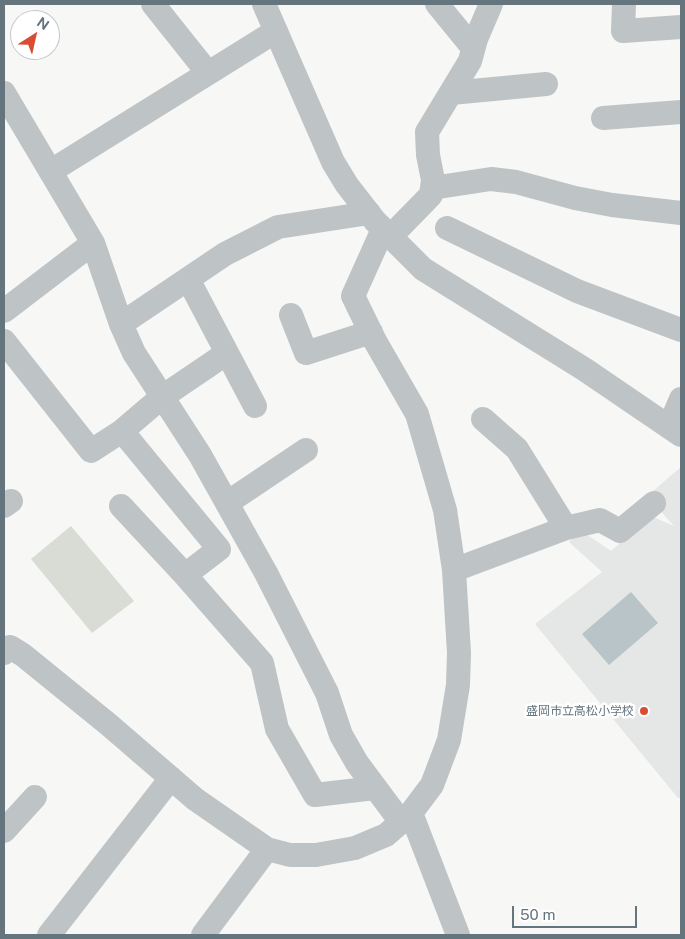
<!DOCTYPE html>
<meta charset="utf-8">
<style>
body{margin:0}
#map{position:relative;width:685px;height:939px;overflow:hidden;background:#f7f7f5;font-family:"Public Sans",sans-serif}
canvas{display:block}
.frame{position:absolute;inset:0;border:5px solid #64757e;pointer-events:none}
.north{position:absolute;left:10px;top:10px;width:50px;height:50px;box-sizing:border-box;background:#fff;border:1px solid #c1c8cb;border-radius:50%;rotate:35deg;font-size:14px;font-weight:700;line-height:20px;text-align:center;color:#64757e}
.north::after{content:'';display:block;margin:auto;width:18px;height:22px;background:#d84c34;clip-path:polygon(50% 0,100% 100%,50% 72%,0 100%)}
.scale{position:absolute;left:512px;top:906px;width:125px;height:22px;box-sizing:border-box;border:2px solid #64757e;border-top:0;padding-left:6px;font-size:15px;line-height:18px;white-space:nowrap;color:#64757e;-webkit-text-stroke:4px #fff;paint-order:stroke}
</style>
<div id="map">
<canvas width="685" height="939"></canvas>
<div class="frame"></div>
<div class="north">N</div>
<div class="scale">50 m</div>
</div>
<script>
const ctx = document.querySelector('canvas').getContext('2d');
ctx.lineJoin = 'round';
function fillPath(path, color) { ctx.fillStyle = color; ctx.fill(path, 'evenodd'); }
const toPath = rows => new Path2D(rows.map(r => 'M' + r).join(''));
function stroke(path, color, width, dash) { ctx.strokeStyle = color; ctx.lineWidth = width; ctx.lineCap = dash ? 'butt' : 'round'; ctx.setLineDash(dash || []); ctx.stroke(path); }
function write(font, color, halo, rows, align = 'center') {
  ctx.font = font + ' "Public Sans","Noto Sans JP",sans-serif'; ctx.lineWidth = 5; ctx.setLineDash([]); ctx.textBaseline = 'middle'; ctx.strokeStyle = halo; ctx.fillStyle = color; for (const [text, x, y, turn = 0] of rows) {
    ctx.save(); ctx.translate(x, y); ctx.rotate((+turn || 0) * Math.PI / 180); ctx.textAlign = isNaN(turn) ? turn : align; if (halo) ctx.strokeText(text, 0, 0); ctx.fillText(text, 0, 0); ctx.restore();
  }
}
fillPath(toPath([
 [681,467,681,798,678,798,535,624,602,572,569,542,580,530,611,551,651,516,674,526,647,496]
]), '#e5e7e6');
fillPath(toPath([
 [71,526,134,601,92,633,31,559]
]), '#d8dcd4');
fillPath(toPath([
 [631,592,658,623,609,665,582,634]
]), '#b8c4c8');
stroke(toPath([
 [153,4,208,73],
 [264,4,333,162,347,185,375,221,423,269,584,369,681,435],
 [437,4,473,48],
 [624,4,623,31,681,27],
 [4,93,93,243,121,324,134,353,200,455,266,573,327,693,341,735,357,763,401,822,386,835,355,848,316,855,290,855,267,849,195,799,108,724,23,655,10,647,4,653],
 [451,93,546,84],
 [603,118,681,112],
 [51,171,276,31],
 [432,188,491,179,516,182,575,198,612,205,681,213],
 [447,228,577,291,681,330],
 [380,236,353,296,375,341,417,414,445,510,454,570,459,653,458,685,449,740,432,785,411,813,458,935],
 [390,237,431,195,433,180,428,155,427,132,470,61,476,39,491,4],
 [188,279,255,406],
 [4,311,93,243],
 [291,315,306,353,371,332],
 [121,324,225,254,278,227,369,213],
 [4,341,91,451,122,431,162,397,227,353],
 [483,419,517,449,566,528],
 [669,427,681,399],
 [122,431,219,549,185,575],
 [227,503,306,450],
 [4,506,11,501],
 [121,506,185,575,262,663,277,729,315,795,375,788],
 [454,570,566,528,600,520,620,531,654,503],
 [4,831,35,797],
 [49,935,171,778],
 [203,935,267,849]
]), '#bec3c6', 24);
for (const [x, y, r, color] of [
 [644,711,5,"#d84c34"]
]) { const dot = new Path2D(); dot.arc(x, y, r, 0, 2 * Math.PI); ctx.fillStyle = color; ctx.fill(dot); stroke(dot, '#fff', 2); }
write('12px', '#64757e', '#fff', [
 ["盛岡市立高松小学校",634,711]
], 'right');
</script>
